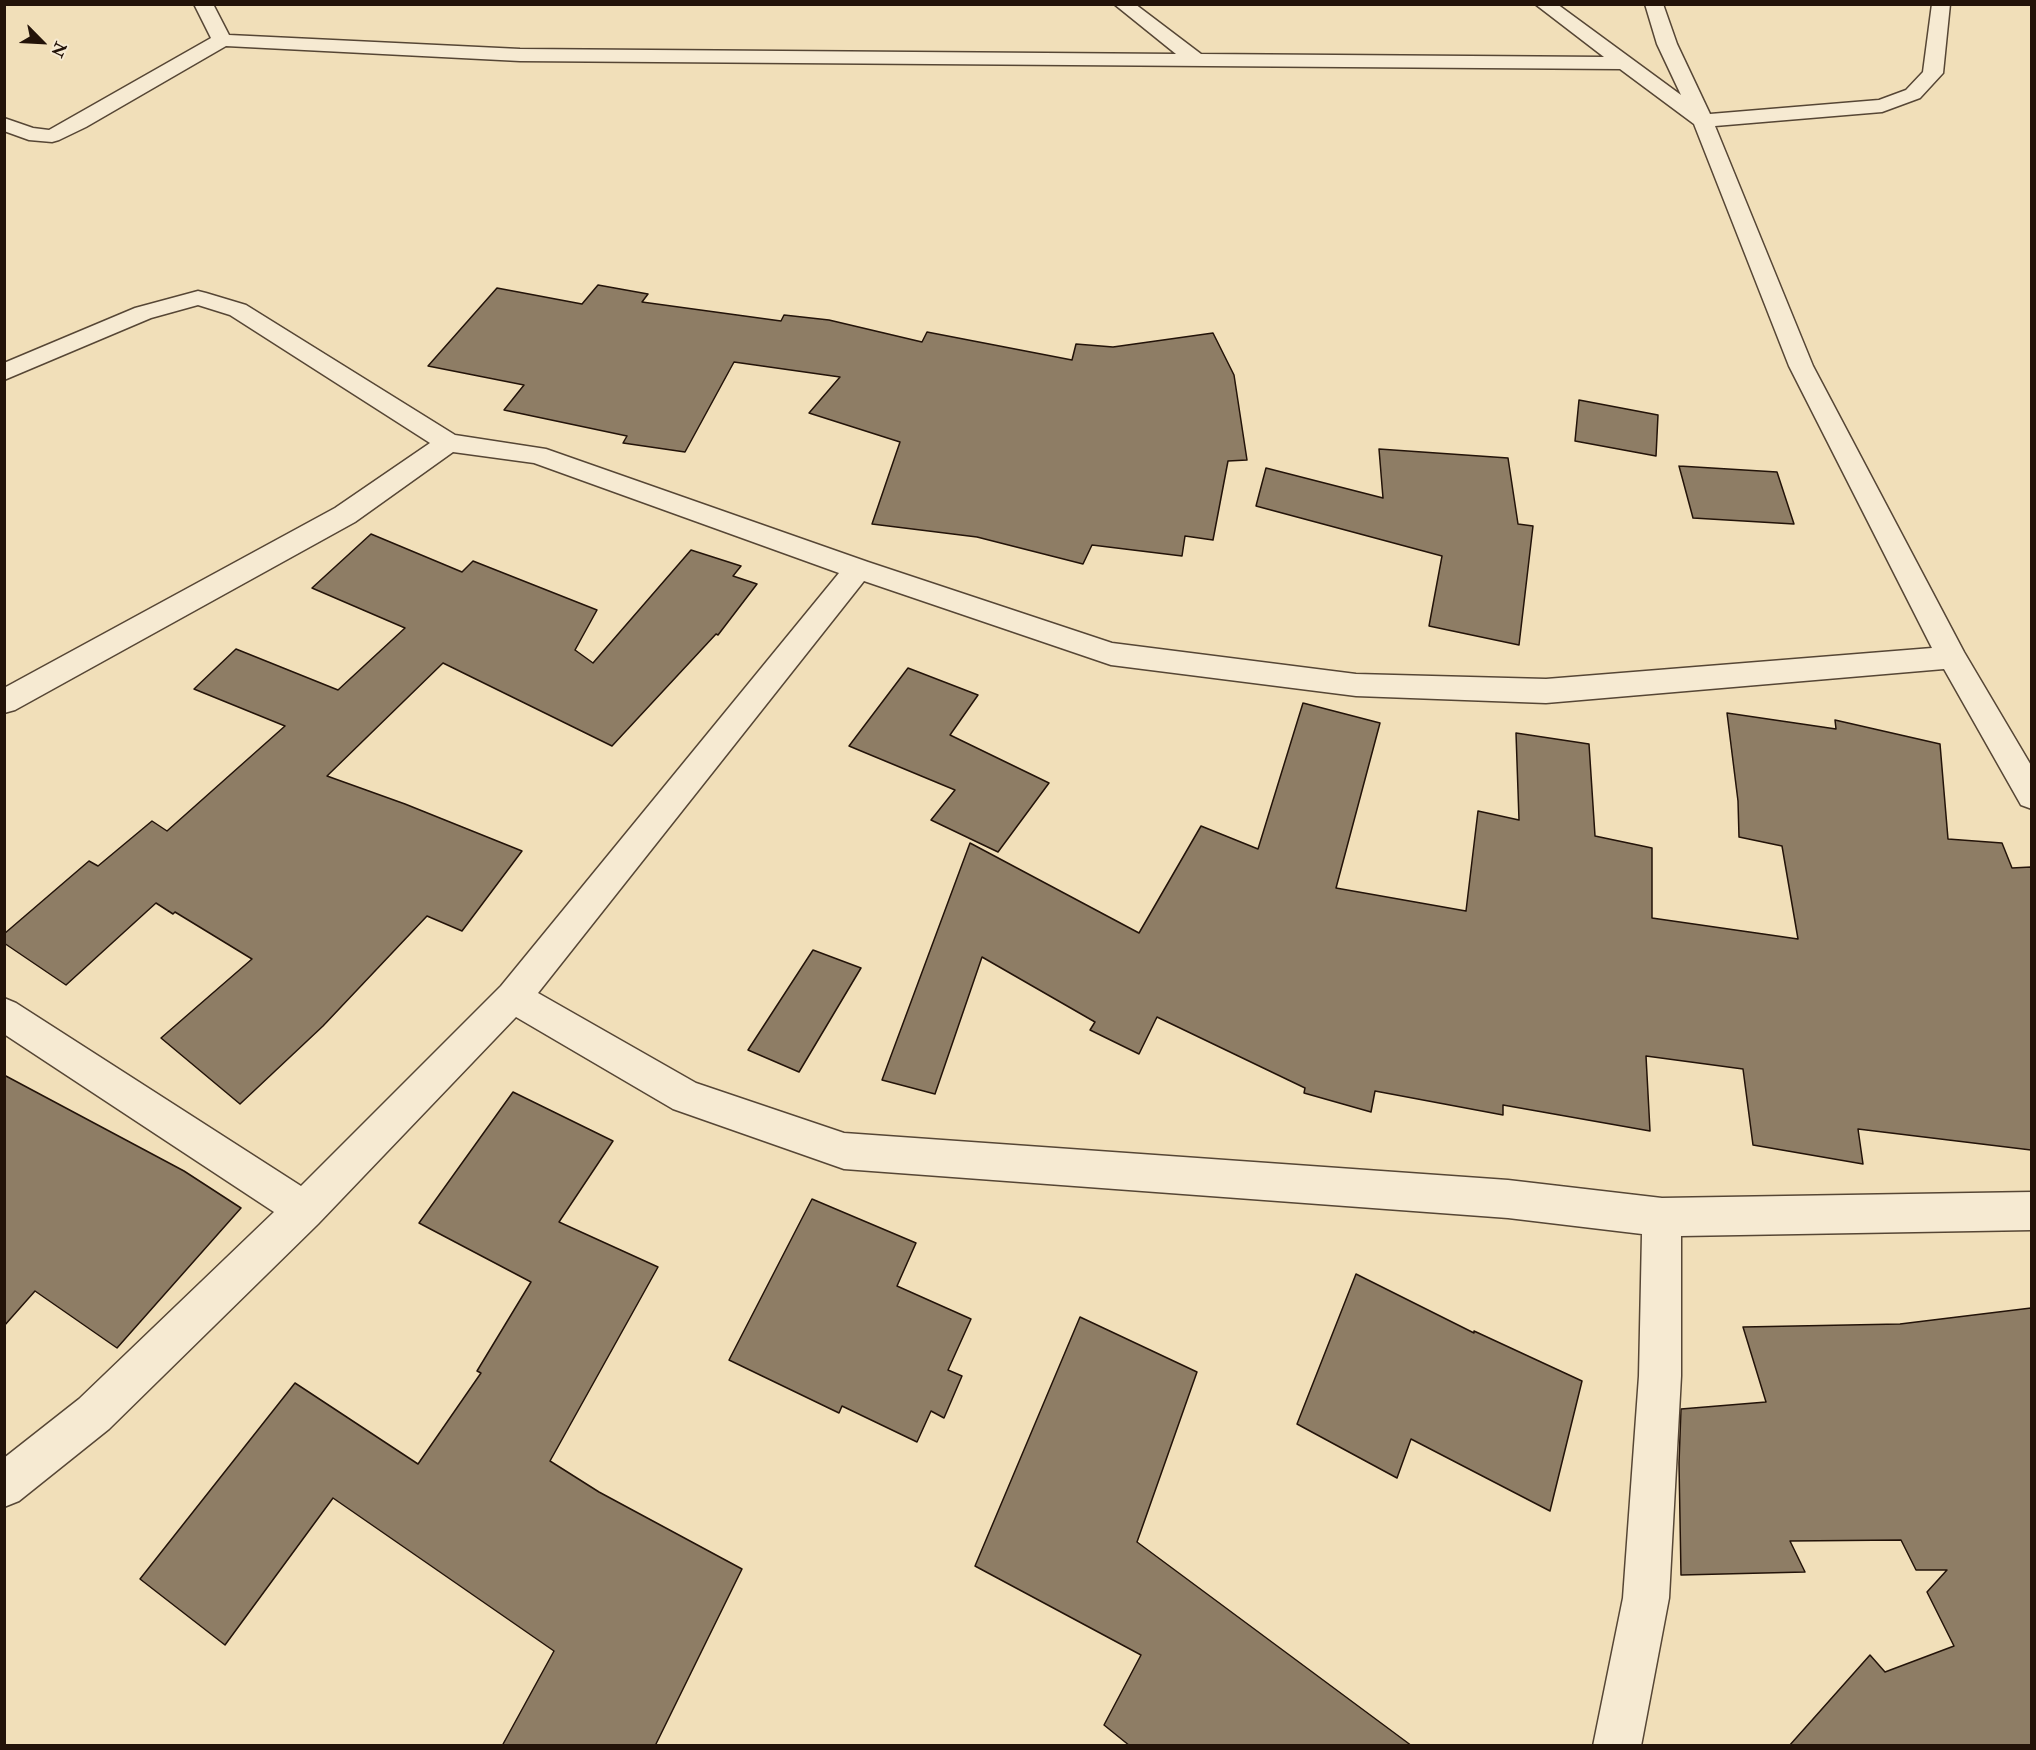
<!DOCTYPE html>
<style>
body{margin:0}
#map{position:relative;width:2036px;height:1750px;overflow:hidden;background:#f1dfb9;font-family:"IM FELL Double Pica",serif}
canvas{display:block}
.frame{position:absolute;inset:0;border:6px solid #231309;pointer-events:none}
.north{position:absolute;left:12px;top:12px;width:60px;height:60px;-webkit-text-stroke:4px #f6ead2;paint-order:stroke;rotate:114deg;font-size:16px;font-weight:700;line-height:24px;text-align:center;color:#231309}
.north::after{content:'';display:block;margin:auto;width:21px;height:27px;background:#231309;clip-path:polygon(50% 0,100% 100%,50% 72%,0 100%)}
</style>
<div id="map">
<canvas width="2036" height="1750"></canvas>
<div class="frame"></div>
<div class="north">N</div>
</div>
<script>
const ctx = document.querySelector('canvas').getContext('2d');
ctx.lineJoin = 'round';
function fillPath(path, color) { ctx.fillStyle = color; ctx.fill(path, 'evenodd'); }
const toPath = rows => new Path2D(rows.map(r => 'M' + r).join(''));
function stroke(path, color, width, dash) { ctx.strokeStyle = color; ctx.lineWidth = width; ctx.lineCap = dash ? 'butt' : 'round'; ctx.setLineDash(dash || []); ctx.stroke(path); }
const building = toPath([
 [598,285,648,294,642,302,781,321,784,315,829,320,922,342,927,332,1072,360,1076,344,1113,347,1213,333,1234,375,1247,460,1228,461,1213,540,1185,536,1182,556,1092,545,1083,564,977,537,872,524,900,442,809,413,840,377,734,362,685,452,623,443,627,436,504,410,524,385,428,366,497,288,582,304,598,285],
 [1579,400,1658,415,1656,456,1575,441,1579,400],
 [1379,449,1508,458,1518,524,1533,526,1519,645,1429,626,1442,556,1256,506,1266,468,1383,498,1379,449],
 [1679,466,1777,472,1794,524,1693,518,1679,466],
 [371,534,462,572,473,561,597,610,575,650,593,663,691,550,741,566,733,576,757,584,718,635,716,634,612,746,443,663,327,776,405,804,522,851,462,931,427,916,323,1026,240,1104,161,1038,252,959,175,912,173,914,156,903,66,985,4,943,4,934,89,861,98,866,152,821,167,831,285,726,194,689,236,649,338,690,405,628,312,588,371,534],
 [908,668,978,695,950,735,1049,783,998,852,931,820,955,790,849,746,908,668],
 [1303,703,1380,723,1336,888,1466,911,1478,811,1519,820,1516,733,1589,744,1595,836,1652,848,1652,918,1798,939,1782,846,1739,837,1738,801,1727,713,1836,729,1835,720,1940,744,1948,839,2002,843,2012,868,2031,867,2031,1150,1858,1129,1863,1164,1753,1145,1743,1069,1646,1056,1650,1131,1503,1105,1503,1115,1375,1091,1371,1112,1304,1093,1305,1088,1157,1017,1139,1054,1090,1030,1095,1022,982,957,935,1094,882,1080,970,843,1139,933,1201,826,1258,849,1303,703],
 [813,950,861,968,799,1072,748,1050,813,950],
 [4,1075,184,1171,241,1208,117,1348,35,1291,4,1326,4,1075],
 [513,1092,613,1141,559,1222,658,1267,550,1461,599,1492,742,1569,655,1746,502,1746,554,1651,333,1498,225,1645,140,1579,295,1383,418,1464,481,1373,477,1371,531,1282,419,1223,513,1092],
 [812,1199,916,1243,897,1286,971,1319,948,1370,962,1376,944,1418,931,1411,917,1442,842,1406,839,1413,729,1360,812,1199],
 [1356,1274,1474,1333,1474,1331,1582,1381,1550,1511,1411,1439,1397,1478,1297,1424,1356,1274],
 [2031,1308,2031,1746,1789,1746,1870,1655,1885,1672,1954,1646,1927,1592,1947,1570,1916,1570,1901,1540,1790,1541,1805,1572,1681,1575,1679,1463,1681,1409,1766,1402,1743,1327,1900,1324,2031,1308],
 [1080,1317,1197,1372,1137,1542,1412,1746,1130,1746,1104,1725,1141,1655,975,1566,1080,1317]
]);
fillPath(building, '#8e7d65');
stroke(building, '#231309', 1.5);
const street = toPath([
 [194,4,213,4,229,35,520,49,1176,54,1114,4,1135,4,1201,54,1604,57,1535,4,1557,4,1681,95,1657,44,1645,4,1663,4,1677,44,1710,114,1879,100,1906,90,1923,72,1932,4,1950,4,1943,73,1920,98,1882,112,1715,126,1813,366,1964,652,2032,767,2032,809,2021,805,1944,669,1546,703,1356,696,1111,665,864,581,538,993,696,1083,844,1133,1508,1180,1662,1198,2032,1192,2032,1230,1681,1236,1681,1376,1669,1598,1641,1746,1593,1746,1623,1598,1639,1376,1642,1234,1508,1218,844,1169,673,1109,516,1017,318,1224,109,1429,19,1501,4,1507,4,1458,79,1399,274,1212,4,1034,4,998,16,1003,301,1186,501,986,839,573,534,463,453,452,355,522,15,710,4,713,4,688,335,508,430,443,230,315,198,305,151,318,4,380,4,363,135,308,198,291,206,293,246,305,455,435,546,449,868,562,1112,643,1356,674,1546,679,1932,648,1789,366,1694,124,1620,69,520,61,226,46,86,127,59,140,52,142,29,140,4,131,4,118,33,128,49,130,211,38,194,4]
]);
stroke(street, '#564635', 3);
fillPath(street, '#f6ead2');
</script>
